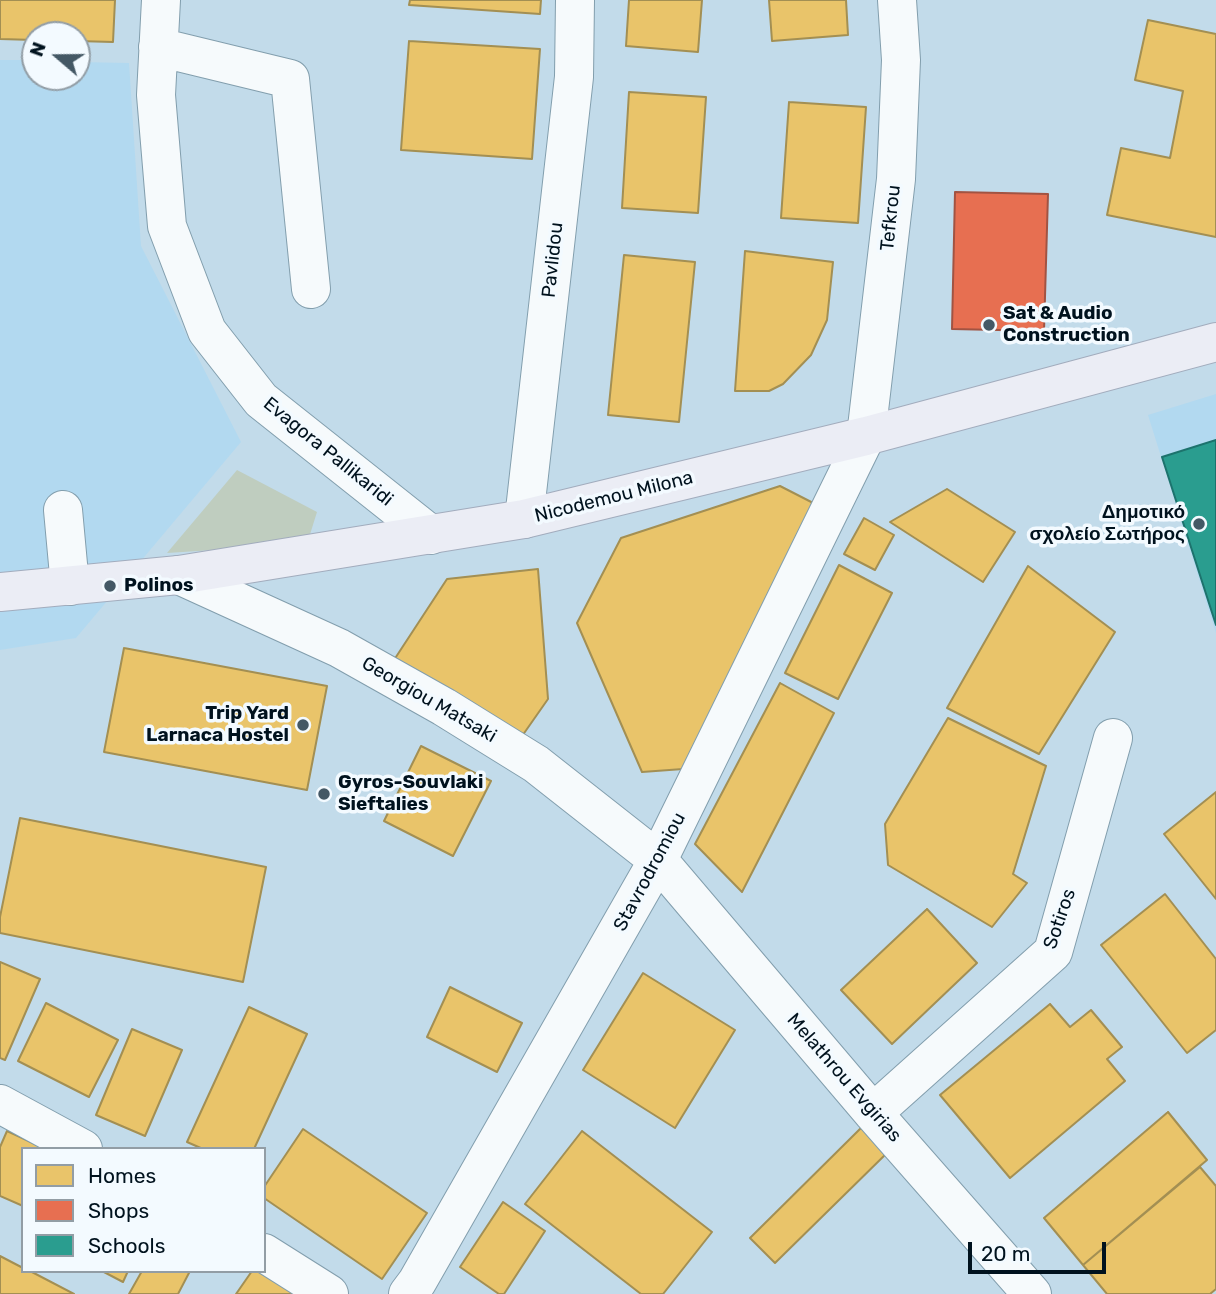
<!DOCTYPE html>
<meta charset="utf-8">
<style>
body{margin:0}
#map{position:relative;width:1216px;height:1294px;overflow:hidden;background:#c2dbea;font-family:Rubik,sans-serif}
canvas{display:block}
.legend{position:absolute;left:21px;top:1147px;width:245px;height:126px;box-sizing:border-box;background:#f3faff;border:2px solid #929da5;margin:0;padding:9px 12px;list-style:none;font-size:21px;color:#00121e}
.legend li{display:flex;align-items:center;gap:14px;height:35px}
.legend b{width:35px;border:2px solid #929da5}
.north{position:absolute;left:21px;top:21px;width:70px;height:70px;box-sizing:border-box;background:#f3faff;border:2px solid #929da5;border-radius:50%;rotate:290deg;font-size:19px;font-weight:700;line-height:28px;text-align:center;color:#00121e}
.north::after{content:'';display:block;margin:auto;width:24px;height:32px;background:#445865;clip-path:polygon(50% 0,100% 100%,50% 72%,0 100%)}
.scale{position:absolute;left:968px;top:1242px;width:138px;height:32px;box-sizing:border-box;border:4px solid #00121e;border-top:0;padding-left:9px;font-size:21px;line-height:24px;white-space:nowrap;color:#00121e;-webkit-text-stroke:5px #f3faff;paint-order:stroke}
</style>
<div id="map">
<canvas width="1216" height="1294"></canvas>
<ul class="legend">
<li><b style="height:19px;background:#e9c46a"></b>Homes</li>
<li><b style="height:19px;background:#e76f51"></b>Shops</li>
<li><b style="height:19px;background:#2a9d8f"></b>Schools</li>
</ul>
<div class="north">N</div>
<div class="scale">20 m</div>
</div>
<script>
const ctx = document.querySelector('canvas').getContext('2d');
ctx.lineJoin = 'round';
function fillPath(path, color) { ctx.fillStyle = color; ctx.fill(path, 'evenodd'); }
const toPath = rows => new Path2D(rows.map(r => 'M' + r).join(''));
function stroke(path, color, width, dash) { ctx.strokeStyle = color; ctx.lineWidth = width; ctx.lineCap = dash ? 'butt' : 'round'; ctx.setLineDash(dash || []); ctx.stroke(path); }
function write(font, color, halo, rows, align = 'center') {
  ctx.font = font + ' Rubik,sans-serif'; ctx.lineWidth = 7; ctx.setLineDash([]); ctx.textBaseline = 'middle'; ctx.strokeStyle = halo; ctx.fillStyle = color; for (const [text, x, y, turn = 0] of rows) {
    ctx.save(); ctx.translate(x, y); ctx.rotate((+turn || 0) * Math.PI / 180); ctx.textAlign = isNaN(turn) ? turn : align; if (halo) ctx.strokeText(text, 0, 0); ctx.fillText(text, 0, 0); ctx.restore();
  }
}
fillPath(toPath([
 [0,60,35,60,35,77,77,77,77,62,129,63,141,246,241,442,76,638,0,650],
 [1216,394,1216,633,1148,415]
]), '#b2d9f0');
fillPath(toPath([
 [237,470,317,512,307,544,167,553]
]), '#bfcdbf');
const homes = toPath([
 [0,0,115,0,113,42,77,41,77,35,35,35,35,40,0,39,0,0],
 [410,0,541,0,540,14,409,5,410,0],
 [629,0,702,0,698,52,626,46,629,0],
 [769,0,846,0,848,35,772,41,769,0],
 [1148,20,1216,34,1216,237,1107,215,1121,148,1170,158,1183,91,1135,80,1148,20],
 [409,41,540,49,532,159,401,150,409,41],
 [629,92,706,97,698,213,622,208,629,92],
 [789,102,866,107,858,223,781,218,789,102],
 [745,251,833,262,827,320,811,355,783,384,769,391,735,391,745,251],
 [624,255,695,262,679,422,608,415,624,255],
 [780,486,821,507,683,769,642,772,577,623,621,538,780,486],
 [947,489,1015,532,983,582,890,522,947,489],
 [864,518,894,535,875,570,844,554,864,518],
 [839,565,892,593,838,699,785,673,839,565],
 [1028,566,1115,632,1039,754,947,708,1028,566],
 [538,569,548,699,520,739,392,663,447,579,538,569],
 [124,648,327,686,307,790,104,752,124,648],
 [780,683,834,713,742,892,695,844,780,683],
 [948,718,1046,766,1013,874,1027,883,992,927,888,865,885,824,948,718],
 [421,746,491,781,453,856,384,821,421,746],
 [1216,792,1216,899,1164,834,1216,792],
 [20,818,266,867,243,982,0,933,0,917,20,818],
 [1165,894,1216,959,1216,1030,1187,1053,1101,945,1165,894],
 [927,909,977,963,892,1044,841,990,927,909],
 [0,962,40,979,5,1060,0,1058,0,962],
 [643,973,735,1030,675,1128,583,1070,643,973],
 [450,987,522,1023,497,1072,427,1037,450,987],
 [46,1003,118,1040,89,1097,18,1061,46,1003],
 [1050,1004,1070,1027,1091,1010,1122,1047,1107,1059,1125,1081,1010,1178,940,1095,1050,1004],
 [249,1007,307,1034,254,1149,203,1149,187,1142,249,1007],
 [132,1029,182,1050,145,1136,96,1115,132,1029],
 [1168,1112,1207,1160,1083,1265,1044,1218,1168,1112],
 [865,1124,890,1150,775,1263,750,1238,865,1124],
 [303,1129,427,1213,382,1279,264,1198,264,1187,303,1129],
 [7,1131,46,1149,23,1149,23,1206,0,1196,0,1147,7,1131],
 [582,1131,712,1232,663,1294,641,1294,525,1204,582,1131],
 [1200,1167,1216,1186,1216,1289,1210,1294,1107,1294,1083,1265,1200,1167],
 [503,1202,545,1231,504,1294,499,1294,460,1267,503,1202],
 [0,1256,23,1268,23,1271,30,1271,74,1294,0,1294,0,1256],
 [102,1271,128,1271,123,1282,102,1271],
 [142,1271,190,1271,178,1294,129,1294,142,1271],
 [252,1271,264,1271,302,1294,236,1294,252,1271]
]);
fillPath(homes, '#e9c46a');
stroke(homes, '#a38f53', 2);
const shops = toPath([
 [955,192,1048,194,1044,331,952,329,955,192]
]);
fillPath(shops, '#e76f51');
stroke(shops, '#a25342', 2);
const schools = toPath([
 [1216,440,1216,625,1162,457,1216,440]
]);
fillPath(schools, '#2a9d8f');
stroke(schools, '#1d736d', 2);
const minor = toPath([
 [161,0,156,95,167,226,207,331,261,400,431,535],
 [158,47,290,79,311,289],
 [63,510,70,586],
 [524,519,574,77,575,0],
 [179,575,339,648,444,707,536,764,658,860,873,1113,1032,1294],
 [0,1104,83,1149],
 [873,1113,1053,952,1113,738],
 [264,1253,329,1294],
 [408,1294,417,1282,658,860,866,436,896,179,901,60,897,0]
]);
const major = toPath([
 [0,592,179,575,524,519,866,436,1216,342]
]);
stroke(minor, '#829ead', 40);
stroke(major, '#a2acbd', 40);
stroke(minor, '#f6fafc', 38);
stroke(major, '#ebedf5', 38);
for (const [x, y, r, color] of [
 [989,325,7,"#445865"],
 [1199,524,7,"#445865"],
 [110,586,7,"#445865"],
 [303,725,7,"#445865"],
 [324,794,7,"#445865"]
]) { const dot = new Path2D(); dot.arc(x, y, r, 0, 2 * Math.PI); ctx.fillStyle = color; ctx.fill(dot); stroke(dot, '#f3faff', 2.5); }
write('19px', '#00121e', '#f3faff', [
 ["Tefkrou",891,218,-84],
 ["Pavlidou",553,260,-84],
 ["Evagora Pallikaridi",328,452,39],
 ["Nicodemou Milona",614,497,-14],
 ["Georgiou Matsaki",429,700,30],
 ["Stavrodromiou",650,872,-62],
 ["Sotiros",1060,919,-71],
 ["Melathrou Evgirias",844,1078,49]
]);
write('bold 19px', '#00121e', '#f3faff', [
 ["Sat & Audio",1003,314],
 ["Construction",1003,336],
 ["Δημοτικό",1185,513,"right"],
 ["σχολείο Σωτήρος",1185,535,"right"],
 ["Polinos",124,586],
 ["Trip Yard",289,714,"right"],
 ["Larnaca Hostel",289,736,"right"],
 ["Gyros-Souvlaki",338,783],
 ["Sieftalies",338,805]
], 'left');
</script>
